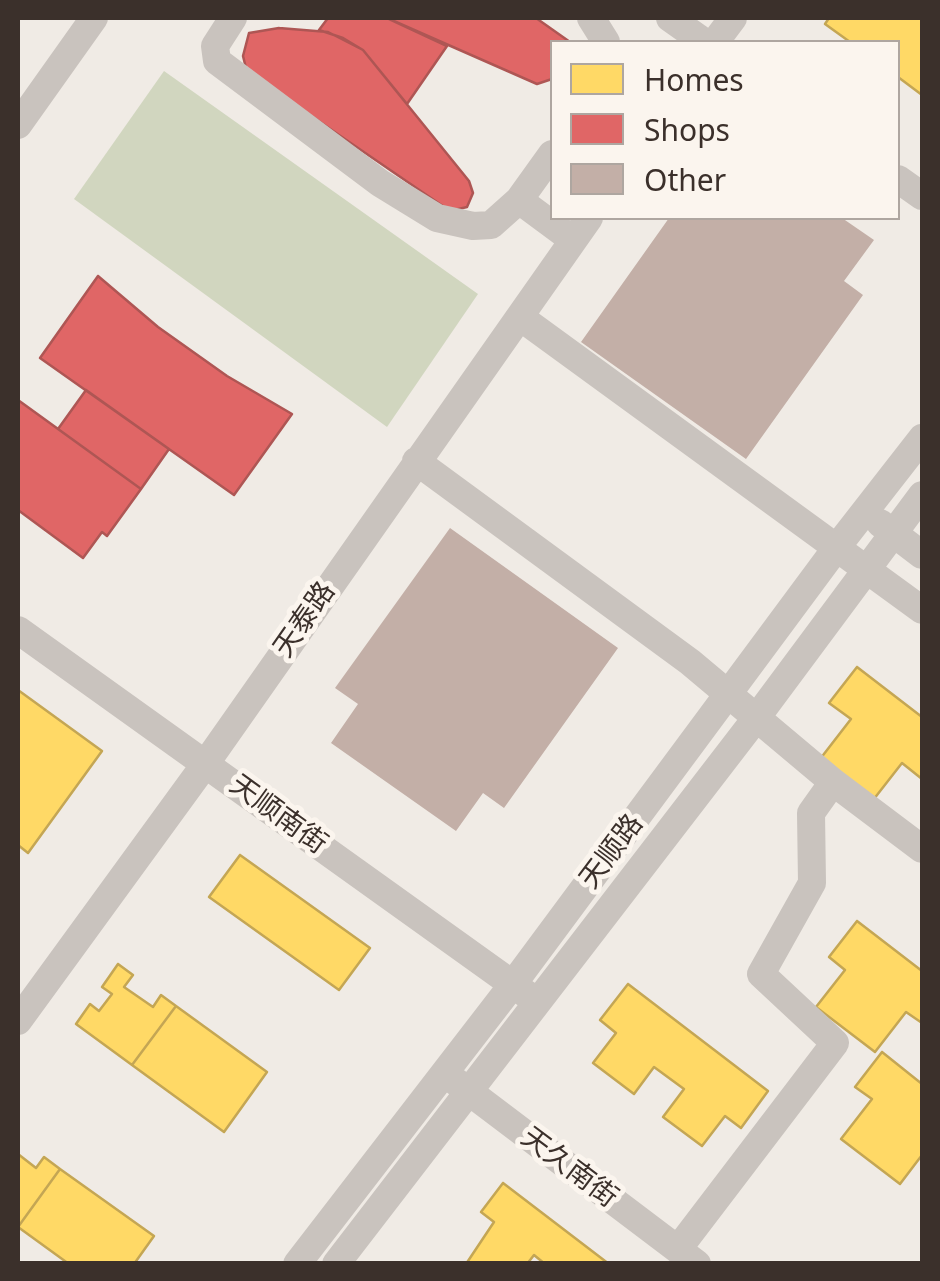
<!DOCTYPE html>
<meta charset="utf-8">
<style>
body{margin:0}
#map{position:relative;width:940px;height:1281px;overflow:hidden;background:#f0ebe5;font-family:"Noto Sans",sans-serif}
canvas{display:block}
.frame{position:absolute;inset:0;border:20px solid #3b302b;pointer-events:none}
.legend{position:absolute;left:550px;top:40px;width:350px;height:180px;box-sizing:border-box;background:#fbf5ee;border:2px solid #aea6a0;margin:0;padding:12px 18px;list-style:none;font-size:30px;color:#3b302b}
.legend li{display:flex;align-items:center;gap:20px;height:50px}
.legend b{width:50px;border:2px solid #aea6a0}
</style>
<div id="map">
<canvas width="940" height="1281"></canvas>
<div class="frame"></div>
<ul class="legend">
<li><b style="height:28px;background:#ffd966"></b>Homes</li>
<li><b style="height:28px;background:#e06666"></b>Shops</li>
<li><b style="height:28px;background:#c3afa7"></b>Other</li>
</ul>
</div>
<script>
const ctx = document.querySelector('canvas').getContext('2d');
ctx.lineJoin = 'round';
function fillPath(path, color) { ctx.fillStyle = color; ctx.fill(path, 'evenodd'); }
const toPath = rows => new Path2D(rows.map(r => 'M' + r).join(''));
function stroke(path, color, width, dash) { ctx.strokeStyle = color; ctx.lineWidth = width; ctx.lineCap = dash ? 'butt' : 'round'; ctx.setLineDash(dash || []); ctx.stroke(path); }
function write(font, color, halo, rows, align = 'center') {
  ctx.font = font + ' "Noto Sans","Noto Sans SC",sans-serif'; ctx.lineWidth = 10; ctx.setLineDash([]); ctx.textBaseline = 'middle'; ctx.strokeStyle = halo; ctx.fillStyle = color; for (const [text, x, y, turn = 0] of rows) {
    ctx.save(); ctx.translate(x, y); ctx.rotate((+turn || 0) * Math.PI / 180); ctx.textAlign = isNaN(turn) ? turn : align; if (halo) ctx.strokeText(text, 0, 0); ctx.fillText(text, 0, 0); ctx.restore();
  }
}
fillPath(toPath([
 [164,71,478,294,387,427,74,199]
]), '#d1d6bf');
const homes = toPath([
 [829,18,922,18,922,95,898,77,898,42,850,42,825,24,829,18],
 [857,667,922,717,922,779,902,763,870,804,817,763,851,719,829,703,857,667],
 [18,690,102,751,28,853,18,845,18,690],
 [240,855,370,948,339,990,209,897,240,855],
 [857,921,922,971,922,1023,906,1012,875,1052,816,1007,845,970,829,957,857,921],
 [118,964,133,975,124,987,153,1007,161,995,176,1006,132,1065,76,1024,90,1004,99,1011,112,994,102,987,118,964],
 [628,984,768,1091,741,1128,725,1116,702,1146,663,1117,684,1089,654,1067,634,1094,593,1063,616,1033,600,1020,628,984],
 [176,1006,267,1072,224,1132,132,1065,176,1006],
 [882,1052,922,1084,922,1155,900,1184,841,1139,872,1099,855,1087,882,1052],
 [18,1154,36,1168,44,1157,60,1169,18,1227,18,1154],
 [60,1169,154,1236,134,1264,69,1264,18,1227,60,1169],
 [503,1183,609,1264,545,1264,534,1255,527,1264,466,1264,494,1222,481,1212,503,1183]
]);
fillPath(homes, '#ffd966');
stroke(homes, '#c4a654', 2.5);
const shops = toPath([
 [328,18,387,18,447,46,407,104,363,50,343,38,319,30,328,18],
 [387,18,536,18,570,42,552,42,552,79,537,84,387,18],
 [279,28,328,32,363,50,469,181,473,193,467,207,450,211,247,72,243,56,249,33,279,28],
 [98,276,158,327,227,376,292,414,234,495,40,358,98,276],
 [86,390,169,449,141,489,58,429,86,390],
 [18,400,141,489,107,536,102,532,83,558,18,510,18,400]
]);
fillPath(shops, '#e06666');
stroke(shops, '#ae5654', 2.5);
fillPath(toPath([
 [669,218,842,218,874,240,844,281,863,295,746,459,581,342],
 [450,528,618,648,504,808,483,793,456,831,331,743,358,704,335,688]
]), '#c3afa7');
stroke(toPath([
 [233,18,215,46,217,61,380,183,437,218,473,226,491,225,519,200,552,154],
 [591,18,606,42],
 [670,18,704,42],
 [715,42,733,18],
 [18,125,94,18],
 [898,179,922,196],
 [519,200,573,240],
 [520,317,922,610],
 [416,461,690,662,833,782,922,849],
 [880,523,922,555],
 [18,630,529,996],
 [18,1021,206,763,589,218],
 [455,1081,697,1264],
 [678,1249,835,1043,761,974,812,883,811,813,833,782],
 [297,1264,513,984,837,547,922,438],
 [336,1264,757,717,922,495]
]), '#c9c3be', 28);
write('28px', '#3b302b', '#fbf5ee', [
 ["天泰路",305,620,-55],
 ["天顺南街",278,815,36],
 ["天顺路",612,852,-53],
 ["天久南街",569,1168,37]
]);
</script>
